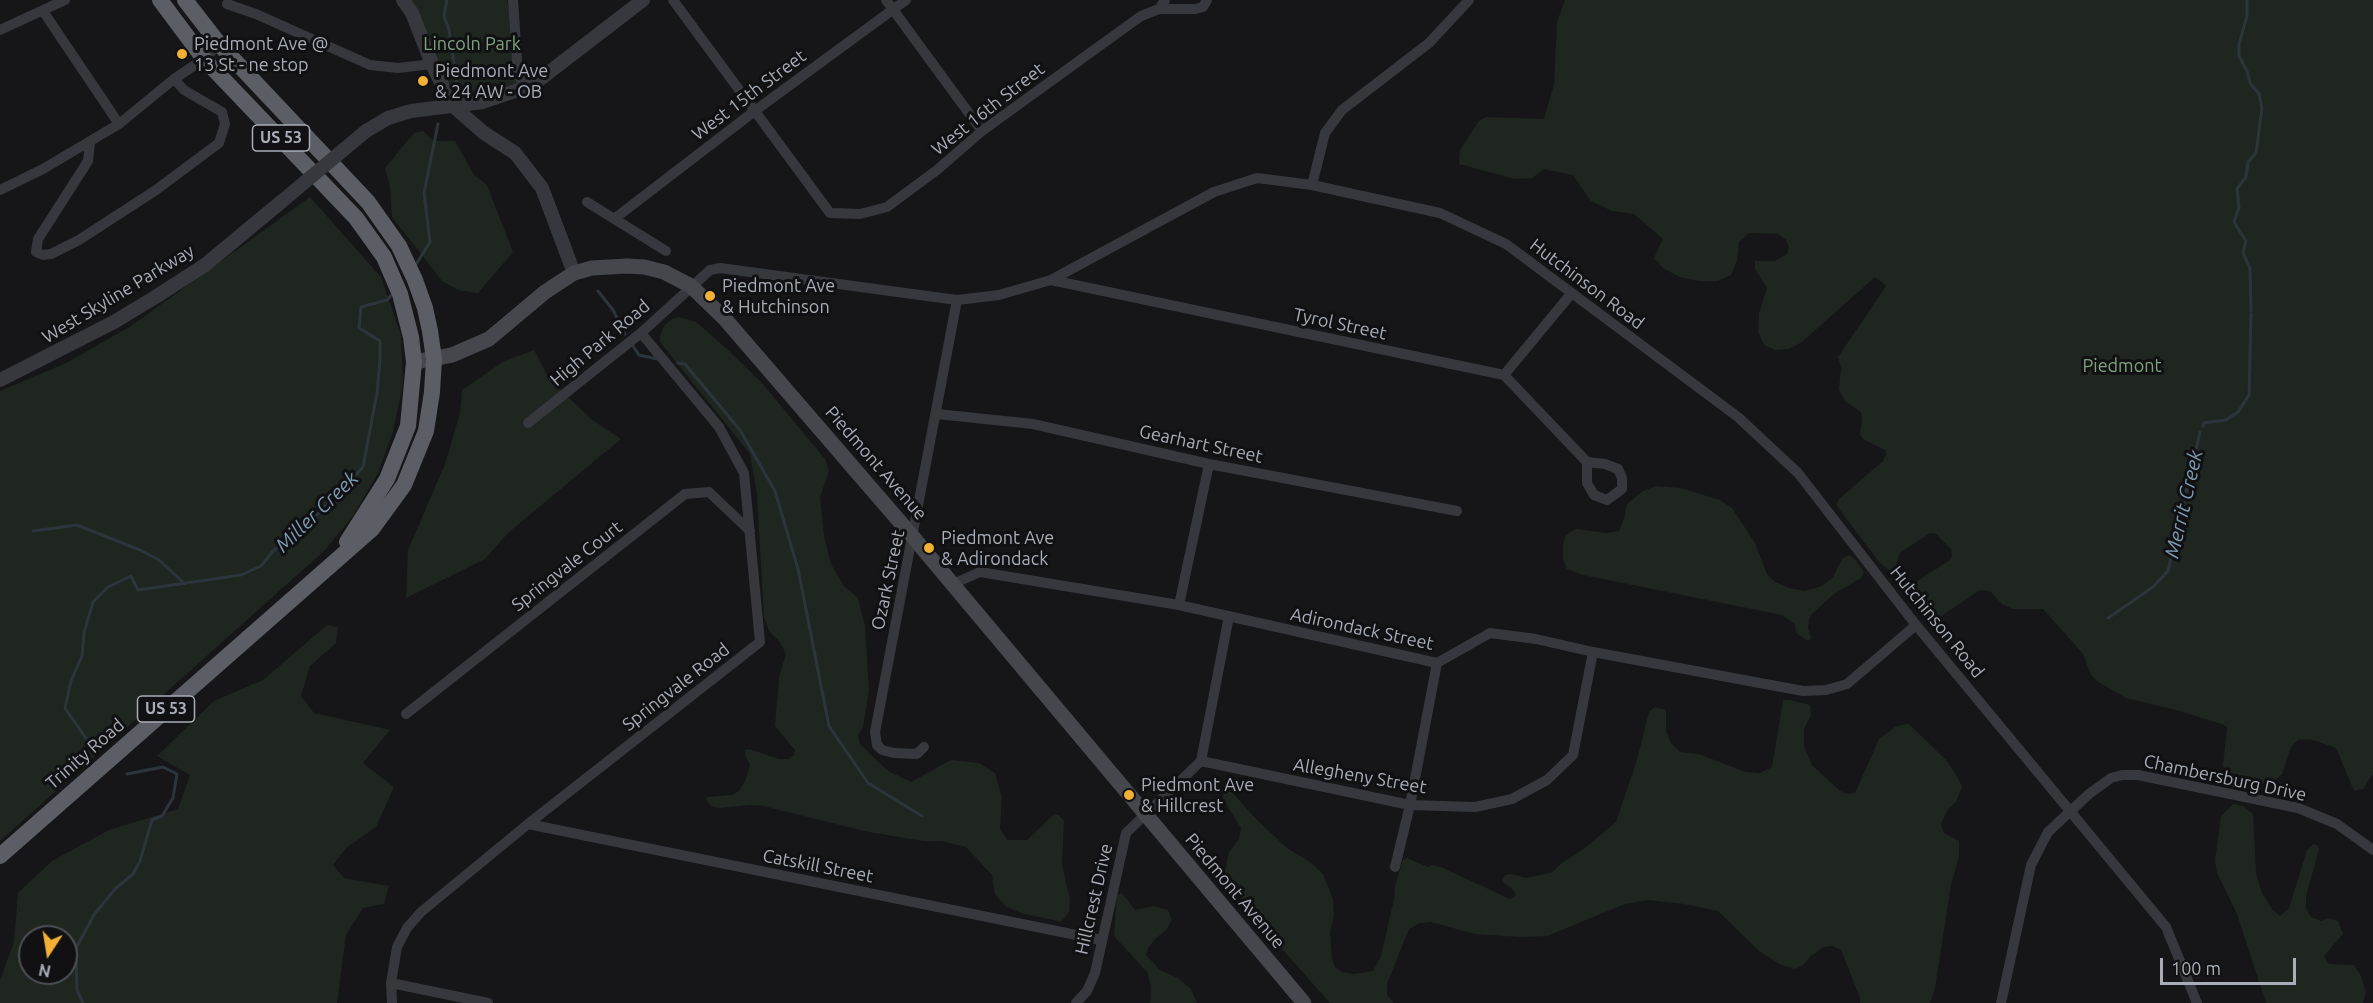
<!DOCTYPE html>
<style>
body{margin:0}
#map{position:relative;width:2373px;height:1003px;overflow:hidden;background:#161618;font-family:Ubuntu,sans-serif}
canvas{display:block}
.north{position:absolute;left:18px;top:925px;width:60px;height:60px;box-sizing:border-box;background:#111113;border:2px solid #4d4f55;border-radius:50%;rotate:192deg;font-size:16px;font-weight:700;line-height:24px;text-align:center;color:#a8adb8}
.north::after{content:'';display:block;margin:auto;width:21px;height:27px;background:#f2b134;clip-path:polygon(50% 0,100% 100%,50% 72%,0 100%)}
.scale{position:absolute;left:2160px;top:958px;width:136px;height:27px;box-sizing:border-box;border:3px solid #a8adb8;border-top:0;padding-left:8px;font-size:18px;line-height:21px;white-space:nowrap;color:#a8adb8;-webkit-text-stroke:4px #111113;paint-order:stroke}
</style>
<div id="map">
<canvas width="2373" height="1003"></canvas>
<div class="north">N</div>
<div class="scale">100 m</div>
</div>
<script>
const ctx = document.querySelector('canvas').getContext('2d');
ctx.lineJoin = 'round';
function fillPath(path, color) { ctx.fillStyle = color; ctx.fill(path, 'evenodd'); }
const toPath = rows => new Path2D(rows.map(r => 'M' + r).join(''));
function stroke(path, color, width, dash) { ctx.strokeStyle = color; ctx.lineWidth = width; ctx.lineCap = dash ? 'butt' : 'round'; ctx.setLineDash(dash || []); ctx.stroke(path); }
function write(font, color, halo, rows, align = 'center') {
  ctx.font = font + ' Ubuntu,sans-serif'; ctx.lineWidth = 6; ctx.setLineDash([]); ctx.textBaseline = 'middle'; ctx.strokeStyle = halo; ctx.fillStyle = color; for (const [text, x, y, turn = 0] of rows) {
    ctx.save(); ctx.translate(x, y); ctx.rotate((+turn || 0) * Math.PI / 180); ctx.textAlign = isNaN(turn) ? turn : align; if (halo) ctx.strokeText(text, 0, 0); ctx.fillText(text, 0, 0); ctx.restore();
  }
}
fillPath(toPath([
 [403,0,507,0,524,88,452,105],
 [1565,0,2373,0,2373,774,2363,789,2354,791,2336,748,2310,739,2298,740,2291,747,2282,774,2272,783,2254,784,2236,781,2226,775,2223,765,2227,727,2222,724,2176,710,2126,698,2098,682,2091,675,2083,654,2043,609,2013,609,2002,604,1991,592,1984,590,1978,591,1936,620,1927,621,1922,616,1905,595,1905,589,1950,560,1952,556,1951,549,1936,534,1930,533,1900,553,1894,570,1890,571,1879,562,1836,505,1839,499,1883,461,1886,455,1885,450,1863,439,1860,434,1862,419,1861,412,1845,401,1839,390,1841,368,1838,357,1886,286,1875,277,1802,342,1789,349,1775,350,1764,345,1758,332,1759,313,1767,288,1755,269,1755,261,1775,261,1787,254,1789,248,1786,240,1778,234,1749,233,1739,242,1737,261,1731,275,1718,281,1699,281,1680,277,1664,269,1654,258,1663,239,1634,214,1612,211,1591,201,1573,175,1544,169,1532,178,1515,179,1459,164,1460,150,1478,122,1486,117,1544,119,1554,84,1557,22],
 [423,131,434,141,455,141,474,175,487,185,513,252,478,293,458,290,442,281,392,217,390,186,385,168,414,133],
 [310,197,381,277,401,335,403,384,393,432,378,473,353,516,324,551,0,841,0,391,66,363,131,326],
 [679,317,696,322,727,349,762,383,825,459,829,471,820,497,824,536,831,564,844,586,858,598,865,626,869,690,863,727,858,736,860,744,888,771,911,782,951,760,979,763,995,773,1002,797,1000,829,1007,840,1027,840,1054,814,1059,815,1064,821,1062,864,1070,900,1069,912,1061,922,1021,913,1005,906,995,894,992,875,966,847,941,841,923,841,869,832,763,806,750,805,718,808,710,805,706,800,707,797,732,795,739,791,745,781,750,765,745,755,745,750,749,749,779,759,789,759,794,755,795,750,775,726,779,677,786,654,780,642,769,631,764,617,757,495,750,454,660,342,660,336,664,326,670,320],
 [534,350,549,378,591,419,621,439,509,532,485,559,406,598,408,550,445,464,460,413,462,390,504,361],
 [1656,486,1680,488,1720,500,1732,508,1755,543,1767,574,1775,582,1789,588,1805,591,1822,586,1833,577,1842,559,1849,555,1856,560,1864,572,1861,578,1834,594,1812,614,1809,619,1808,628,1811,638,1808,641,1796,633,1795,624,1782,615,1583,575,1567,569,1563,559,1563,544,1566,535,1576,529,1606,533,1619,531,1624,519,1627,504,1643,491],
 [327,625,338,627,336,643,310,666,301,696,314,713,390,730,363,763,394,787,376,827,346,848,333,865,344,878,389,886,384,904,363,908,346,935,337,1003,0,1003,0,980,14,942,18,893,52,861,109,830,178,809,190,775,157,756,214,701,263,680],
 [30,937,66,937,66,973,30,973],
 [1783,700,1790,700,1810,705,1811,715,1804,729,1804,746,1812,765,1840,791,1848,794,1855,793,1879,739,1895,727,1908,723,1947,761,1959,780,1962,787,1956,802,1948,809,1941,824,1944,833,1959,841,1959,857,1951,885,1935,988,1930,1003,1860,1003,1860,998,1841,950,1833,946,1824,947,1811,956,1803,965,1795,969,1781,965,1759,951,1718,911,1684,904,1648,900,1625,904,1547,936,1520,937,1475,934,1431,922,1420,923,1409,929,1387,984,1387,995,1394,1003,1330,1003,1259,923,1224,875,1229,852,1239,839,1241,828,1223,799,1223,792,1226,790,1233,793,1256,819,1287,848,1310,862,1323,874,1333,899,1334,916,1330,932,1332,959,1335,967,1342,972,1354,974,1373,971,1381,956,1394,899,1395,886,1403,860,1407,858,1428,867,1432,865,1441,867,1510,899,1516,895,1513,890,1502,881,1505,875,1512,874,1525,878,1551,873,1562,863,1585,848,1616,822,1636,763,1649,712,1655,707,1666,710,1666,731,1671,743,1680,752,1699,754,1745,772,1760,773,1772,767],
 [2233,804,2243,806,2253,814,2256,873,2262,893,2272,909,2280,916,2289,908,2307,850,2314,844,2318,846,2319,850,2306,896,2306,909,2311,917,2321,921,2328,918,2338,921,2343,934,2324,956,2329,964,2354,965,2361,976,2366,992,2363,1003,2266,1003,2237,914,2217,873,2215,861,2221,816],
 [1122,893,1135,910,1154,906,1168,910,1172,920,1166,930,1155,939,1148,948,1146,955,1160,970,1178,978,1191,989,1197,1003,1150,1003,1151,986,1147,972,1114,936,1117,895]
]), '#1e261f');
stroke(toPath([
 [447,0,444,16,449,30,457,84],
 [2247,0,2247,16,2239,44,2239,56,2247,71,2250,83,2259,94,2262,108,2256,153,2248,162,2246,177,2237,189,2239,207,2234,222,2246,241,2243,253,2250,268,2251,311],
 [415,266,430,242,424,193,438,124],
 [598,291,613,310,625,334],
 [633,346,639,355,657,359],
 [678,363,685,364,740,430,775,491,798,569,829,726,868,783,922,816],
 [2203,426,2204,423,2226,420,2238,412,2249,395,2251,314],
 [33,531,77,525,140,550,159,560,185,584],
 [2108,618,2153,587,2168,571,2200,432],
 [90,744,65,708,71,681,82,656,84,633,93,602,108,587,131,576,138,590,241,575,261,566,274,550,298,533,341,491,363,467,377,393,380,360,380,341,359,328,361,307,387,300,394,292],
 [83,1003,77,990,76,948,94,915,115,889,133,874,140,861,152,820,162,816,173,798,177,774,163,767,127,774]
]), '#2c353c', 3);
stroke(toPath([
 [513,0,518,73,524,88],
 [673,0,830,213,860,214,887,207,937,170,982,131,1141,16,1159,9],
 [886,0,982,131],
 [1165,0,1159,9,1195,9,1203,7,1207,0],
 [227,4,256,14,370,65,398,68,432,64],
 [43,11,119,124],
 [0,30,65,0],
 [90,142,88,161,38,239,36,252,43,255,51,254,79,240,156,190,219,143,225,124,222,112,184,90,174,79],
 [1312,185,1325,133,1342,110,1429,43,1469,0],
 [0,190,43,169,119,124,174,79,204,59,219,44],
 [587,202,666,251],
 [614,219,756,110,906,0],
 [1051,280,1504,375,1587,462,1605,464,1618,469,1622,478,1622,489,1607,500,1594,495,1587,483,1587,462],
 [1504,375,1571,294],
 [937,414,1033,424,1209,464,1457,511],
 [528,423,641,333,710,270,720,268,957,300,999,295,1051,280,1214,192,1257,178,1312,185,1440,213,1506,244,1738,417,1798,473,1916,625,2166,927,2197,1003],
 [953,584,980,572,1179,605,1437,663,1490,633,1536,639,1593,652,1803,691,1826,690,1847,684,1916,625],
 [1179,605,1209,464],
 [406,714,685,494,709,492,750,531],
 [924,747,917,754,894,753,882,750,877,745,875,732,957,300],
 [1201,761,1410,805,1475,807,1512,799,1547,780,1573,755,1593,652],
 [528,824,1101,940],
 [1395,867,1410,805,1437,663],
 [391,983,488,1003],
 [392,1003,391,983,397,947,407,928,421,912,528,824,760,642,744,473,719,427,641,333],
 [1076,1003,1087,991,1095,973,1126,833,1201,761,1229,616],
 [2001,1003,2031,865,2048,832,2089,794,2111,778,2122,775,2138,775,2298,808,2337,824,2373,850]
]), '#37383d', 10);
stroke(toPath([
 [403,0,412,13,432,64,452,105,484,133,515,153,542,188,574,273],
 [366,131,388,118,411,111,483,102,524,88,539,80,643,0],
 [0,380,114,322,157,296,205,265,281,202]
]), '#37383d', 14);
stroke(toPath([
 [414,362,452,355,489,339,545,292,574,273,592,268,627,266,644,267,664,272,691,286,725,319,913,537,1304,1003]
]), '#45474d', 15);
stroke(toPath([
 [160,0,204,59,356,218,384,257,400,294,411,337,414,362,408,426,387,479,347,542],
 [0,856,372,529,404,485,426,431,432,392,434,359,430,331,425,308,415,280,399,246,368,202,219,44,185,0]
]), '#5b5e65', 16);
stroke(toPath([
 [281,202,366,131]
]), '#37383d', 14);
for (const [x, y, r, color] of [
 [182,54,6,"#f2b134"],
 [423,81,6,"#f2b134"],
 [710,296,6,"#f2b134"],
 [929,548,6,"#f2b134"],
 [1129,795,6,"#f2b134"]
]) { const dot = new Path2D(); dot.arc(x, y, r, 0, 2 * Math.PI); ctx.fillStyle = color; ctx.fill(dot); stroke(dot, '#111113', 2); }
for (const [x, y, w] of [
 [281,138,57],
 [166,709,57]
]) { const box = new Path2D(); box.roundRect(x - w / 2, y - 13, w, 26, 4.5); ctx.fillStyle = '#111113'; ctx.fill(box); stroke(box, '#a8adb8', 1.5); }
write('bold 16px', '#a8adb8', null, [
 ["US 53",281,138],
 ["US 53",166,709]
]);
write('18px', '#a8adb8', '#111113', [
 ["Piedmont Ave @",194,44],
 ["13 St - ne stop",194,65],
 ["Piedmont Ave",435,71],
 ["& 24 AW - OB",435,92],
 ["Piedmont Ave",722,286],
 ["& Hutchinson",722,307],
 ["Piedmont Ave",941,538],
 ["& Adirondack",941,559],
 ["Piedmont Ave",1141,785],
 ["& Hillcrest",1141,806]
], 'left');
write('18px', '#7fa381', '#111113', [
 ["Lincoln Park",472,44],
 ["Piedmont",2122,366]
]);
write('18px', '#a8adb8', '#111113', [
 ["West 15th Street",749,95,-37],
 ["West 16th Street",988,109,-38],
 ["Hutchinson Road",1587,284,37],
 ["West Skyline Parkway",118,294,-31],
 ["Tyrol Street",1340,324,12],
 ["High Park Road",600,343,-40],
 ["Gearhart Street",1201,444,12],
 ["Piedmont Avenue",876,463,49],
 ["Springvale Court",567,566,-38],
 ["Ozark Street",888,580,-78],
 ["Hutchinson Road",1937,622,51],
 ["Adirondack Street",1362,629,12],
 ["Springvale Road",676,687,-38],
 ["Trinity Road",85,754,-41],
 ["Allegheny Street",1360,776,10],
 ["Chambersburg Drive",2225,778,12],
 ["Catskill Street",818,866,11],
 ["Piedmont Avenue",1235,891,50],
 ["Hillcrest Drive",1094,899,-77]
]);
write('italic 20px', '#7f9bb3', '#111113', [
 ["Merrit Creek",2184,504,-77],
 ["Miller Creek",317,512,-44]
]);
</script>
